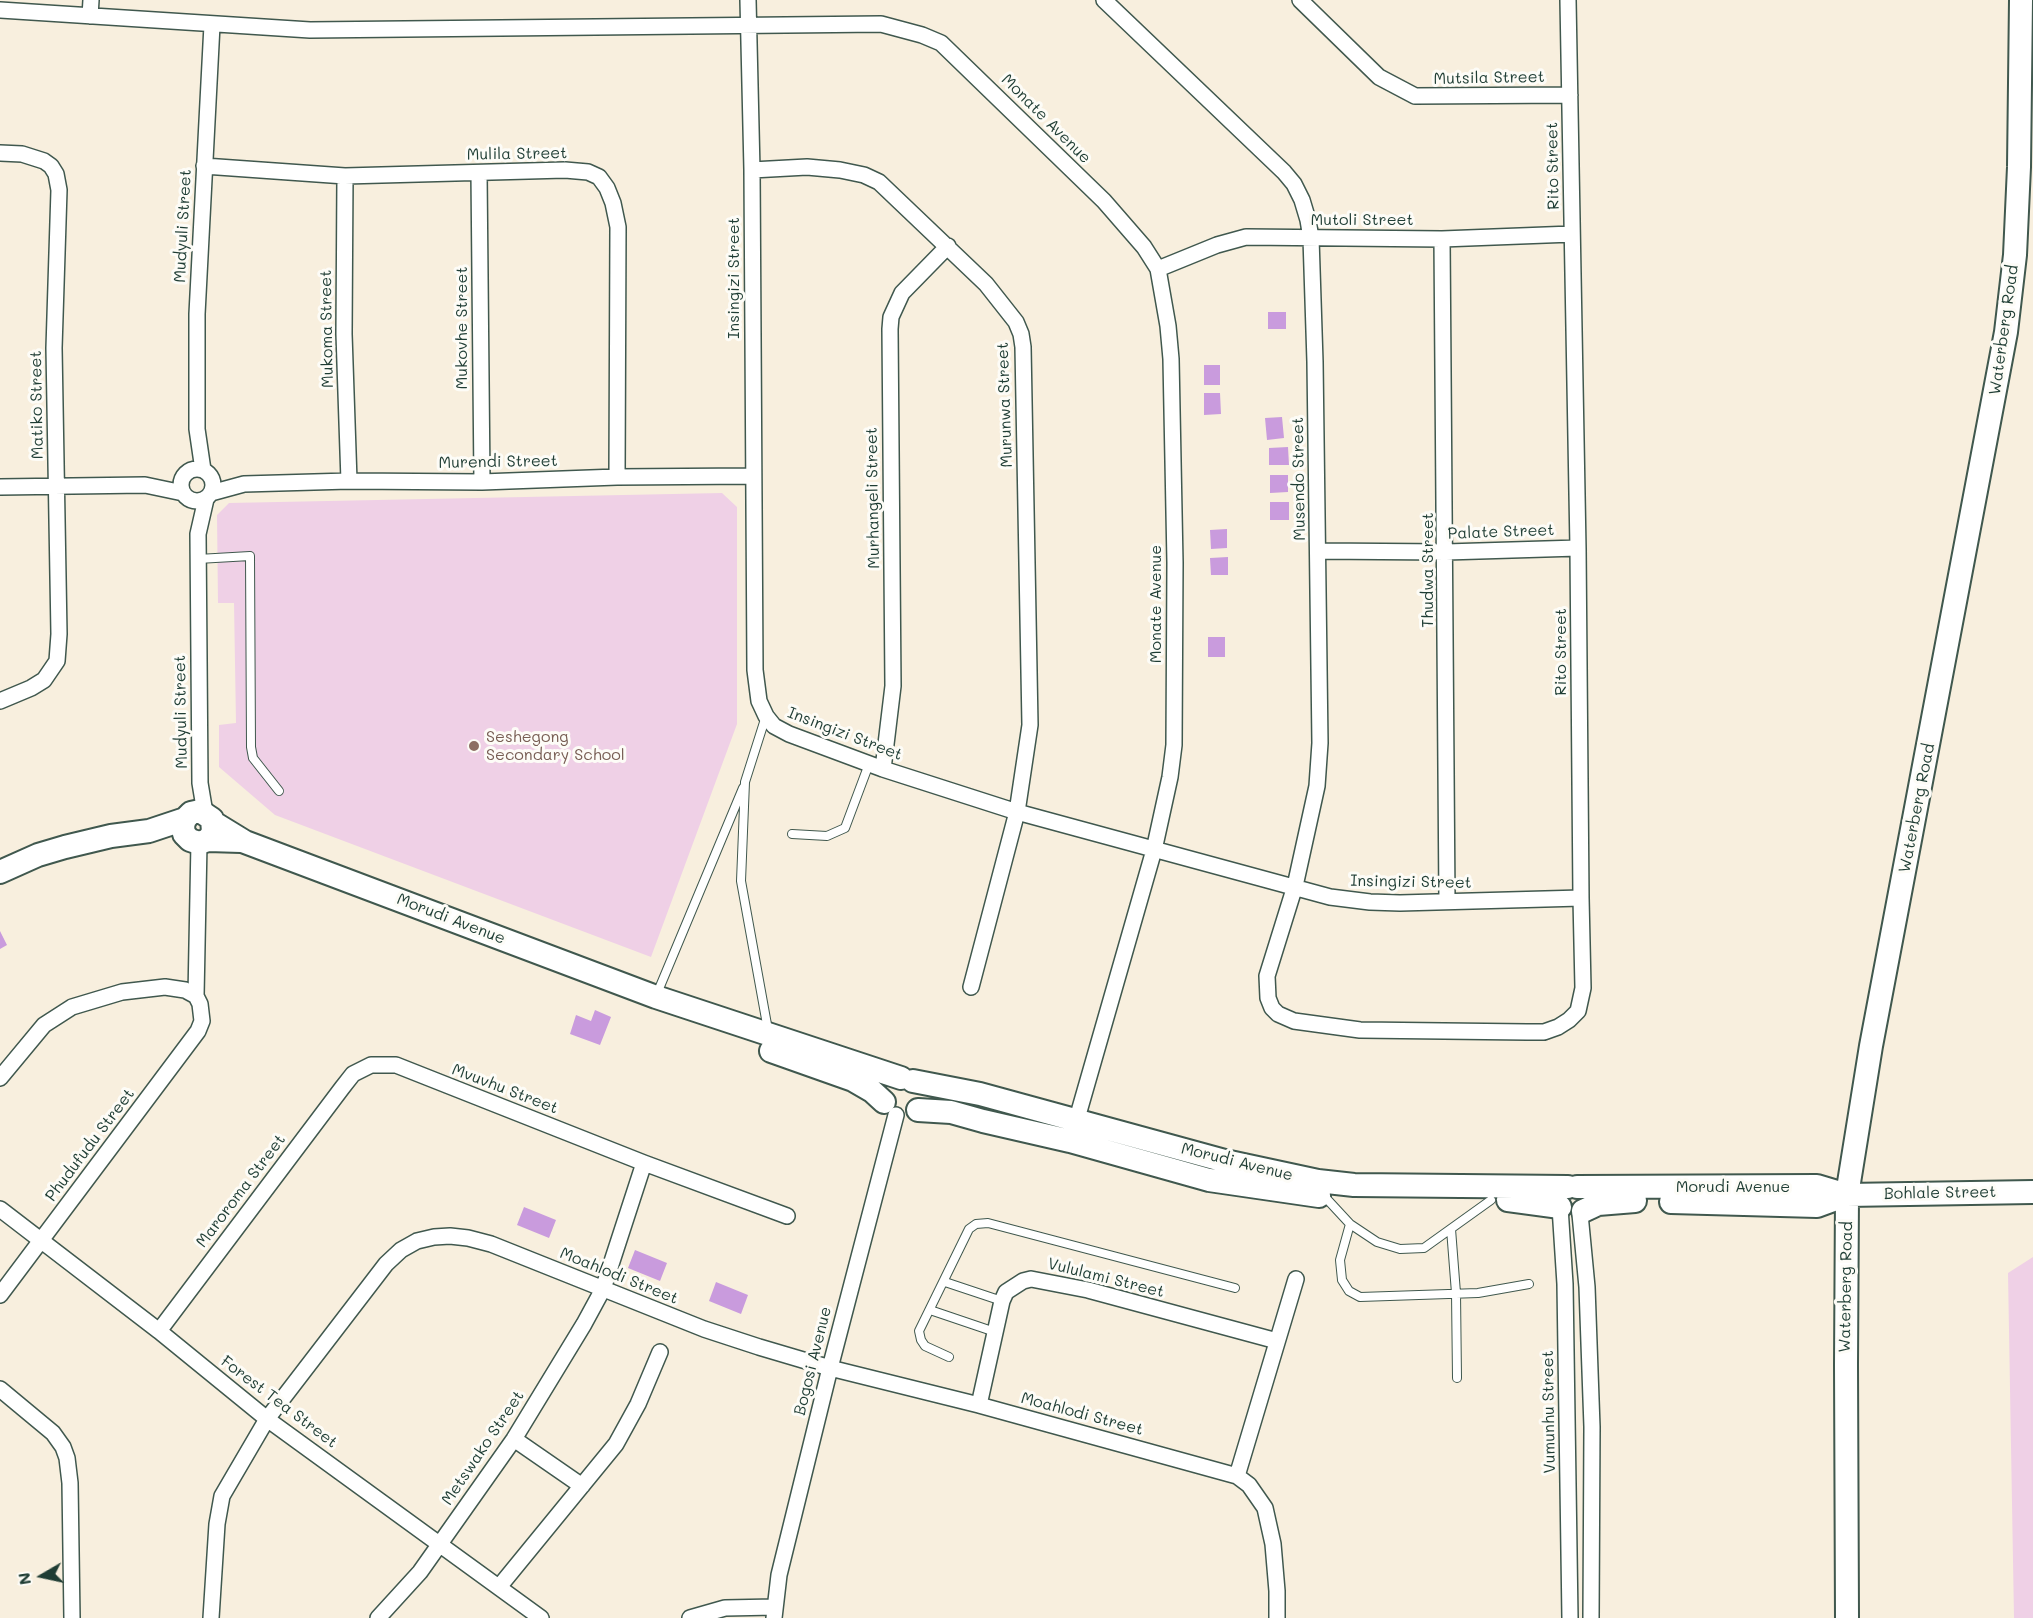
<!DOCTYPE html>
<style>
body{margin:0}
#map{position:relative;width:2033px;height:1618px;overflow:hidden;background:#f8efde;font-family:Mali,sans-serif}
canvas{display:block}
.north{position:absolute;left:12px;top:1546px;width:60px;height:60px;-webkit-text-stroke:4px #fdfcf7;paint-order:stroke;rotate:261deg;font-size:16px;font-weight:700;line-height:24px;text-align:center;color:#1f3d34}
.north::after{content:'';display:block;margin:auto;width:21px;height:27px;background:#1f3d34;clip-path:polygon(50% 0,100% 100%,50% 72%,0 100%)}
</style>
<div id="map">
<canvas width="2033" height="1618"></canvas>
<div class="north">N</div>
</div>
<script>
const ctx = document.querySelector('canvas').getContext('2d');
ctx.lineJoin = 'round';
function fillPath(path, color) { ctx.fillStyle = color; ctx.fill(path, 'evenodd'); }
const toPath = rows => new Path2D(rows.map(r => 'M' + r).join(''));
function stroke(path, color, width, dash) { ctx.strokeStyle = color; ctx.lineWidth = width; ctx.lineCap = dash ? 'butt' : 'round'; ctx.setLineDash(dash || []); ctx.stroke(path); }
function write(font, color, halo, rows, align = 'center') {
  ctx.font = font + ' Mali,sans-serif'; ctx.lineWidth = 6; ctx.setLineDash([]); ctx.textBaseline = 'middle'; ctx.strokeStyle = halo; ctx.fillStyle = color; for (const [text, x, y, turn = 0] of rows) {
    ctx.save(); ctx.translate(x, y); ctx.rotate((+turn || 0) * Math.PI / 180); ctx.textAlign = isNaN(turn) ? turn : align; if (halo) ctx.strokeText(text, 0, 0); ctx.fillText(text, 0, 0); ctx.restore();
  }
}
fillPath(toPath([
 [722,493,737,507,737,724,651,957,275,815,219,767,219,725,236,723,234,603,218,603,217,515,229,503],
 [2033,1257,2033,1618,2014,1618,2008,1273]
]), '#efd0e6');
fillPath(toPath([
 [1268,312,1286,312,1286,329,1268,329],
 [1204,365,1220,365,1220,385,1204,385],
 [1204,393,1220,393,1221,414,1204,415],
 [1282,417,1284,438,1267,440,1265,418],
 [1288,447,1289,465,1269,465,1269,448],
 [1270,475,1288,475,1288,492,1270,493],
 [1270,502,1289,502,1289,520,1270,520],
 [1227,529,1227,548,1211,549,1210,530],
 [1228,557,1228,575,1211,575,1210,558],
 [1208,637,1225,637,1225,657,1208,657],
 [0,931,7,945,0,949],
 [595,1010,611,1017,600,1045,570,1034,576,1015,591,1021],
 [524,1207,556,1220,549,1238,517,1225],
 [635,1250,667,1263,660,1281,628,1268],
 [716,1282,748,1295,741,1314,709,1301]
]), '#c99bdd');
const lane = toPath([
 [198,559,250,556,251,747,253,758,279,791],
 [766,716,745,782,741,881,768,1030],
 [792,834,827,836,845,828,869,764],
 [656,996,743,788],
 [1325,1197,1350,1224,1377,1242,1400,1249,1424,1248,1491,1200],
 [1350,1224,1340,1260,1342,1280,1349,1291,1360,1297,1478,1293,1529,1284],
 [1451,1229,1456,1293,1457,1378],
 [945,1282,1002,1301],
 [930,1310,995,1332],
 [949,1357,925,1346,921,1340,919,1331,969,1229,976,1224,988,1223,1235,1288]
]);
const street = toPath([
 [748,0,752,170,755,670,759,701,766,716,774,726,789,734,883,769,1017,812,1330,897,1370,902,1400,903,1581,898],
 [1104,0,1284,172,1294,184,1302,200,1308,220,1311,238,1315,362,1320,743,1317,786,1295,886,1267,976,1268,998,1272,1008,1278,1014,1294,1021,1360,1030,1527,1032,1544,1032,1558,1027,1569,1020,1578,1011,1583,988,1581,898,1578,548,1568,0],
 [1300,0,1379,77,1415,96,1570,95],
 [0,10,310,30,881,24,922,35,941,43,1104,201,1144,247,1158,269,1168,326,1171,359,1175,563,1174,745,1170,777,1154,850,1074,1129],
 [90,16,91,0],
 [0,153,22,154,44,161,51,166,56,174,59,190,54,348,59,634,57,661,44,680,31,688,0,701],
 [204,166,345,176,565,170,588,172,599,177,607,188,613,203,618,227,617,477],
 [752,170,807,167,840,170,864,175,879,182,986,284,1016,322,1021,334,1023,347,1030,725,1017,812,971,987],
 [479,173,482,482],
 [345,176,344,334,349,481],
 [1442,239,1447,901],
 [1158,269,1217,245,1246,237,1442,239,1572,234],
 '181 485a16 16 0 1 1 32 0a16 16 0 1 1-32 0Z',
 [203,470,197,429,197,314,212,25],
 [0,487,145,485,183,493],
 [211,493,244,484,349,481,482,482,617,477,753,476],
 [1318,551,1446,552,1578,548],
 [883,769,893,686,890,329,891,317,902,293,948,246],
 [205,813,200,783,198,534,206,499],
 [196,996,199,843],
 [0,1078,44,1025,72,1007,122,992,165,987,185,990,196,996,200,1004,202,1021,198,1031,0,1295],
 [1560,1207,1565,1284,1570,1618],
 [0,1209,159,1331,267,1419,541,1618],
 [1580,1214,1587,1287,1592,1427,1591,1618],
 [159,1331,342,1088,353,1074,371,1065,396,1065,644,1163,787,1216],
 [0,1389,53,1433,63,1447,67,1458,70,1483,72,1618],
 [979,1405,1002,1301,1006,1292,1023,1281,1031,1279,1088,1290,1277,1341],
 [514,1439,582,1486],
 [1237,1476,1296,1279],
 [499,1587,616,1444,638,1404,660,1352],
 [211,1618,217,1524,222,1496,267,1419,386,1264,401,1250,417,1241,434,1237,450,1236,468,1238,491,1244,704,1329,759,1347,830,1368,979,1405,1237,1476,1249,1485,1265,1508,1273,1544,1277,1591,1277,1618],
 [378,1618,420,1572,514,1439,584,1324,603,1289,644,1163],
 [690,1618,725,1608,775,1607],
 [774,1618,779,1575,830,1368,896,1115]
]);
const secondary = toPath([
 [214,823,245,842,656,997,901,1078],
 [208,840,213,832,212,819,200,811,191,813,185,819,183,826,184,834,190,840,199,843,208,840,241,841],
 [0,872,38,855,65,847,111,836,149,831,185,819],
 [771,1051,853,1080,872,1091,884,1102],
 [913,1081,980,1094,1225,1161,1318,1181,1354,1185,1568,1187],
 [918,1110,951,1112,983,1121,1070,1141,1209,1180,1319,1196],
 [1577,1187,1817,1186,1847,1195,2033,1192],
 [1508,1200,1560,1207],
 [1671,1202,1817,1206,1847,1195],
 [1583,1211,1598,1204,1635,1201],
 [1847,1618,1846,1364,1847,1195,1871,1046,2006,332,2015,255,2019,167,2021,0]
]);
stroke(lane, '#40584e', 10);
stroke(street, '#40584e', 18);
stroke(secondary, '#40584e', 26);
stroke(lane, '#fff', 8);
stroke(street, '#fff', 15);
stroke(secondary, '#fff', 22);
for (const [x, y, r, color] of [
 [474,746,6,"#8d6e63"]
]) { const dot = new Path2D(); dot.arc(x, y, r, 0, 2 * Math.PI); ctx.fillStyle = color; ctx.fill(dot); stroke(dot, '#fdfcf7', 2); }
write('16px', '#1f3d34', '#fdfcf7', [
 ["Mutsila Street",1489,78,-1],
 ["Monate Avenue",1046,119,45],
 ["Mulila Street",517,154,-1],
 ["Rito Street",1553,166,-91],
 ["Mutoli Street",1362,220],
 ["Mudyuli Street",183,226,-87],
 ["Insingizi Street",734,278,-90],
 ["Mukovhe Street",462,328,-90],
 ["Mukoma Street",327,329,-91],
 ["Waterberg Road",2004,330,-82],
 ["Matiko Street",37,405,-91],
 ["Murunwa Street",1005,405,-92],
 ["Murendi Street",498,462,-1],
 ["Musendo Street",1299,479,-91],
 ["Murhangeli Street",873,498,-91],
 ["Palate Street",1501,532,-2],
 ["Thudwa Street",1428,570,-90],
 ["Monate Avenue",1156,604,-90],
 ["Rito Street",1561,652,-90],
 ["Mudyuli Street",181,712,-91],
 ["Insingizi Street",845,734,21],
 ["Waterberg Road",1917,808,-79],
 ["Insingizi Street",1411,882,1],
 ["Morudi Avenue",451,919,21],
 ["Mvuvhu Street",505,1089,21],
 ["Phudufudu Street",90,1145,-53],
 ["Morudi Avenue",1237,1162,14],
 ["Morudi Avenue",1733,1187],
 ["Maroroma Street",241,1191,-53],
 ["Bohlale Street",1940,1193,-1],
 ["Moahlodi Street",619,1276,22],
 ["Vululami Street",1106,1278,14],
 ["Waterberg Road",1846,1287,-89],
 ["Bogosi Avenue",813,1361,-76],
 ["Forest Tea Street",279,1402,37],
 ["Vumunhu Street",1549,1412,-91],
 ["Moahlodi Street",1082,1414,15],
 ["Metswako Street",483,1448,-56]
]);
write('16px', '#785e54', '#fdfcf7', [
 ["Seshegong",486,737],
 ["Secondary School",486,755]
], 'left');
</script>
